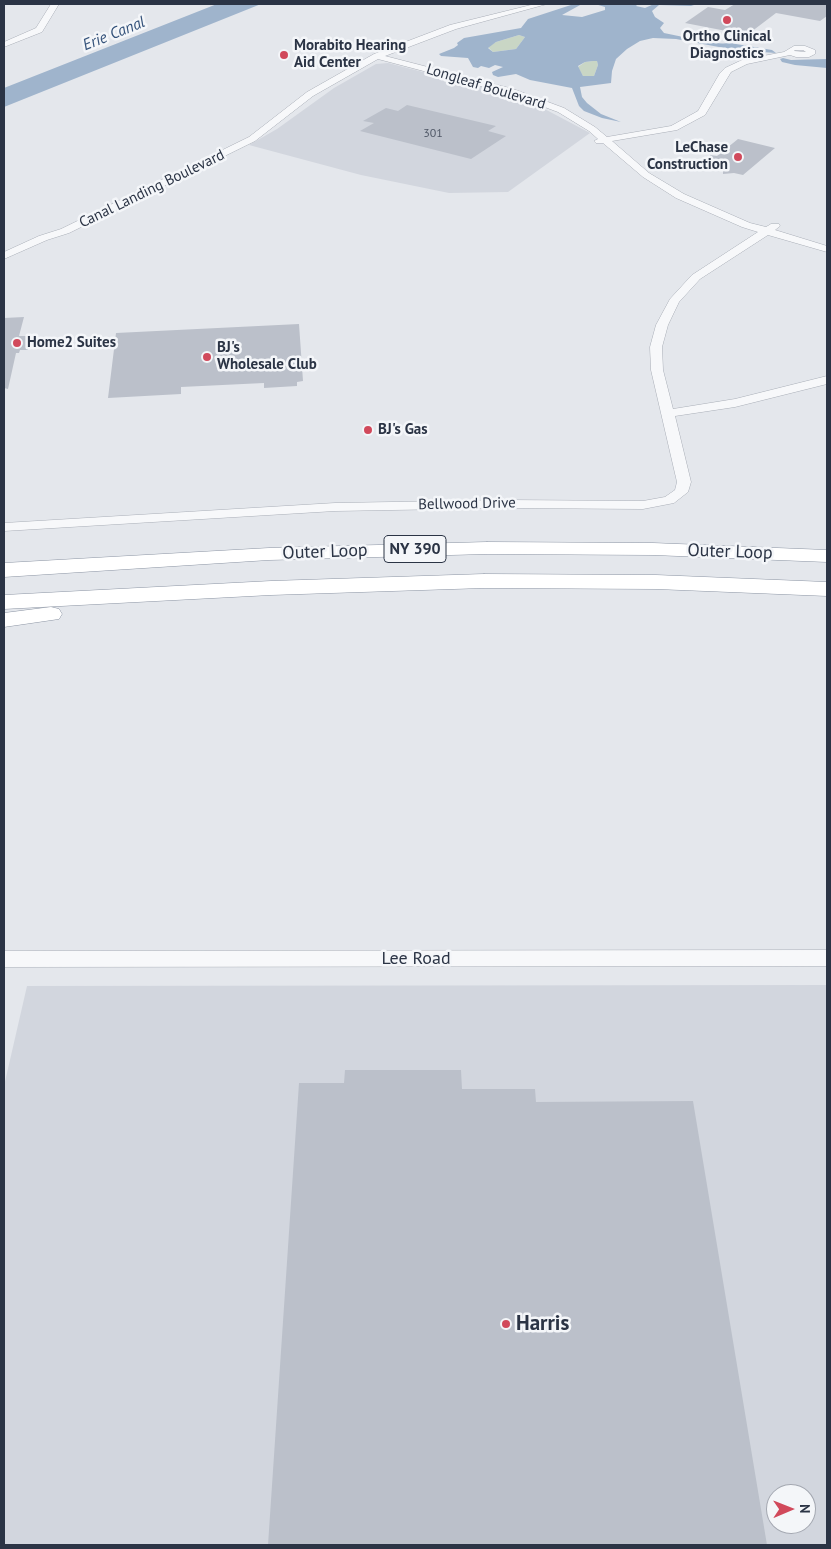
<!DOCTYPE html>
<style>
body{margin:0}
#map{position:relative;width:831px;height:1549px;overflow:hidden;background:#e4e7ec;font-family:"PT Sans",sans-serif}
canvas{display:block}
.frame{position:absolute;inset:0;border:5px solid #2b3445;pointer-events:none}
.north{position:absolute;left:766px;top:1484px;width:50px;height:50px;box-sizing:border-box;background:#f4f6f9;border:1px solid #a4a8b1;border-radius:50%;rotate:89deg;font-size:14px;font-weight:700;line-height:20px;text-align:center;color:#2b3445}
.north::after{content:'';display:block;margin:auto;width:18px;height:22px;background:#d1495b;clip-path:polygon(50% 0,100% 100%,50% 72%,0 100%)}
</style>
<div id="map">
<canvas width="831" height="1549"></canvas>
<div class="frame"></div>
<div class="north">N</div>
</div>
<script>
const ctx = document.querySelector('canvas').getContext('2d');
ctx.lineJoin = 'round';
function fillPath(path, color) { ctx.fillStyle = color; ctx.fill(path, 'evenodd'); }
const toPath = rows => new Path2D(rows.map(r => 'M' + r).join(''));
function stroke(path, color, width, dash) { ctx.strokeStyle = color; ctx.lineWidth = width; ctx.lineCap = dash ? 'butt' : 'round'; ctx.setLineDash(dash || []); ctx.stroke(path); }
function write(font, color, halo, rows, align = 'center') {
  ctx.font = font + ' "PT Sans",sans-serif'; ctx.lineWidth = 5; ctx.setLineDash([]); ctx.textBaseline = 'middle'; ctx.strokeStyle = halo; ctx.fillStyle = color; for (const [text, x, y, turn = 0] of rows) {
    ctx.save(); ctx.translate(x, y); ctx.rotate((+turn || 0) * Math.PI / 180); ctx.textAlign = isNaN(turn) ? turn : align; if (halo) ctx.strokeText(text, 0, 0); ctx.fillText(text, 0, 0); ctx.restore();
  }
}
fillPath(toPath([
 [388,63,489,89,537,105,590,133,508,192,449,193,361,175,249,145,277,129,334,88,376,64],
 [827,985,827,1545,4,1545,4,1086,27,986],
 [776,1494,806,1494,806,1524,776,1524]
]), '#d2d6de');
fillPath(toPath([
 [519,35,525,37,516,49,493,52,488,47,496,42],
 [593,61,597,61,598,65,594,76,583,76,578,67,585,62]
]), '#c9d6c5');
fillPath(toPath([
 [217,4,261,4,4,107,4,88],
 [574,4,582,4,562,15,582,17,605,10,605,7,595,4,620,5,638,4,636,6,645,8,654,4,697,4,691,6,659,5,652,11,655,17,664,23,660,28,664,33,717,44,730,43,772,50,776,53,735,50,676,39,653,38,640,41,627,49,616,59,612,71,611,83,580,87,582,97,587,103,601,114,621,122,602,118,584,111,579,106,572,88,530,80,516,74,498,77,493,75,492,72,503,67,495,65,489,68,481,66,478,68,473,67,468,58,441,56,439,54,454,48,458,45,457,43,464,38,521,28,528,19],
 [519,35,525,37,516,49,493,52,488,48,496,42],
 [593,61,597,61,598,65,594,76,583,76,578,66,585,62],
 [783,58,791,60,827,59,827,68,795,65,782,62,780,59]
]), '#9fb4cc');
stroke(toPath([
 [674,37,723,45]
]), '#9fb4cc', 2);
fillPath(toPath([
 [735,4,827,4,827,16,820,21,776,13,747,35,685,23,708,7,725,10],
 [407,105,496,126,488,131,506,136,471,159,360,131,374,123,363,121,386,108,398,111],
 [738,139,775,148,743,175,734,173,723,174,723,171,710,168,710,155,717,156],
 [24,317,19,336,31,336,28,350,20,350,19,353,16,353,8,389,4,388,4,318],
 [299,324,303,381,297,382,297,386,264,388,264,383,181,387,181,394,108,398,116,333],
 [345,1070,461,1070,462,1089,535,1089,536,1102,693,1101,767,1545,268,1545,299,1083,344,1083]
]), '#bbc0ca');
const minor = toPath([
 [51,4,59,4,42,32,4,47,4,42,36,28,51,4],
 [535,4,547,4,456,29,385,56,513,89,564,108,595,127,607,137,671,126,698,111,720,73,725,68,742,60,784,52,794,46,805,46,815,50,815,54,809,57,796,57,790,55,747,64,731,72,705,115,677,130,612,141,649,173,684,194,750,223,766,227,771,224,779,224,780,226,775,230,827,246,827,252,768,235,700,279,679,302,668,325,662,347,663,370,673,409,735,399,827,376,827,384,735,407,675,416,691,482,688,492,674,503,643,509,506,508,335,511,4,531,4,523,335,503,506,500,643,501,665,497,675,490,677,482,651,370,650,347,656,325,670,299,692,275,758,232,742,227,676,198,643,177,603,143,596,143,594,141,598,139,589,131,558,112,507,93,378,59,313,96,255,141,69,233,47,240,4,259,4,252,39,236,61,229,249,137,307,92,374,54,450,25,535,4],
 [803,50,806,52,794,51,795,50,803,50],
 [827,950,827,966,4,967,4,951,827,950]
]);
const highway = toPath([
 [487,542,653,543,827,550,827,562,653,555,487,554,269,560,4,577,4,563,269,548,487,542],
 [484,574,656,575,827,582,827,596,656,589,484,588,271,595,4,609,4,595,271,581,484,574],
 [51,607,59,609,62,614,59,619,4,627,4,613,51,607]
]);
stroke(minor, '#a9aeb7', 1);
stroke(highway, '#8b94a3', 1);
fillPath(minor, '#f7f8fa');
fillPath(highway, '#fff');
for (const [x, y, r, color] of [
 [727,20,5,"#d1495b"],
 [284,55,5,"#d1495b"],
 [738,157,5,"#d1495b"],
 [17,343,5,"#d1495b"],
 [207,357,5,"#d1495b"],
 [368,430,5,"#d1495b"],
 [506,1324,5,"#d1495b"]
]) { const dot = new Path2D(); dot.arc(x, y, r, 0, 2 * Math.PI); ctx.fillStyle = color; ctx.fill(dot); stroke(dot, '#f4f6f9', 2); }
write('12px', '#4f5766', null, [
 ["301",433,134]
]);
write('bold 15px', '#2b3445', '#f4f6f9', [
 ["Ortho Clinical",727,37,"center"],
 ["Diagnostics",727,54,"center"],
 ["Morabito Hearing",294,46],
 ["Aid Center",294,63],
 ["LeChase",728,148,"right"],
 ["Construction",728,165,"right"],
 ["Home2 Suites",27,343],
 ["BJ's",217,348],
 ["Wholesale Club",217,365],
 ["BJ's Gas",378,430]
], 'left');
write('15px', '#2b3445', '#f4f6f9', [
 ["Longleaf Boulevard",486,87,17],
 ["Canal Landing Boulevard",152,189,-26],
 ["Bellwood Drive",467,504,-1]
]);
write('italic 16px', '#34527a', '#f4f6f9', [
 ["Erie Canal",114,34,-22]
]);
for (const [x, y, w] of [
 [415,549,62]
]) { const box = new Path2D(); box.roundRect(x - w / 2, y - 13.5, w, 27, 4); ctx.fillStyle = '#f4f6f9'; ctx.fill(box); stroke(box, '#2b3445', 1); }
write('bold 16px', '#2b3445', null, [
 ["NY 390",415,549]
]);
write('18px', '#2b3445', '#f4f6f9', [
 ["Outer Loop",325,552,-2],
 ["Outer Loop",730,552,2],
 ["Lee Road",416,959]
]);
write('bold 21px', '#2b3445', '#f4f6f9', [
 ["Harris",516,1324]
], 'left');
</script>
